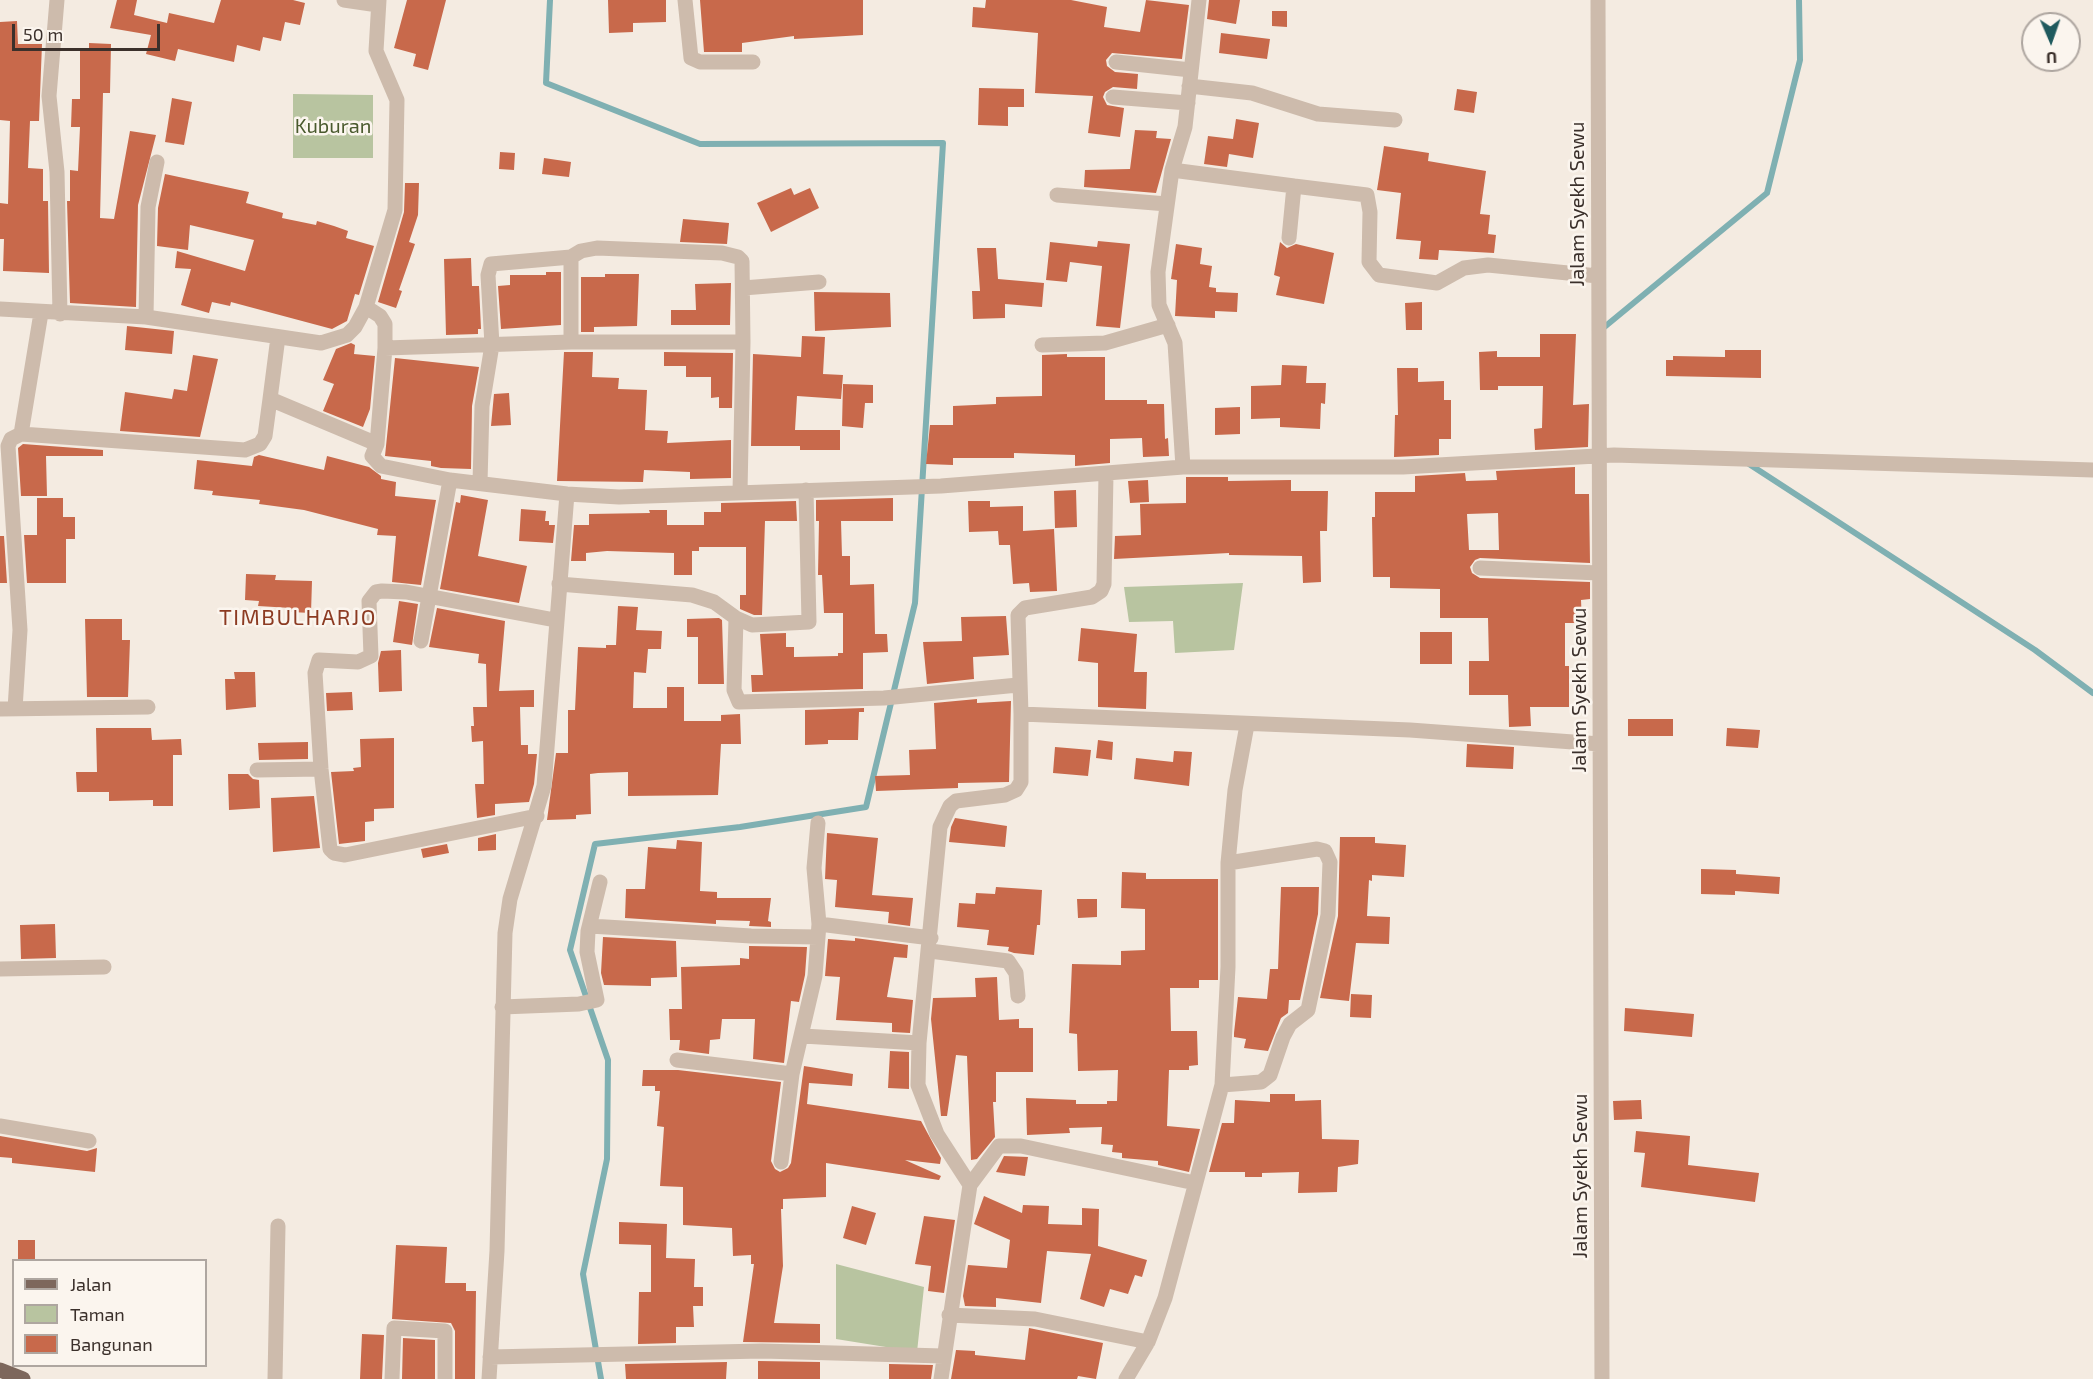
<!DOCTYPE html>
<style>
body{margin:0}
#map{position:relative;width:2093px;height:1379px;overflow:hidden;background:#f4ebe1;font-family:"Exo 2",sans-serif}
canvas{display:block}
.legend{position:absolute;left:12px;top:1259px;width:195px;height:108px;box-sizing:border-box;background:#fbf5ee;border:2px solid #aea6a0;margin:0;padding:8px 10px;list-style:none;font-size:18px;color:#3b302b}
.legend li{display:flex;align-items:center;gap:12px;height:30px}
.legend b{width:30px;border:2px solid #aea6a0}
.north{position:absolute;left:2021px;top:12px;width:60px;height:60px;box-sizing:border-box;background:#fbf5ee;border:2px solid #aea6a0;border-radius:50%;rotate:178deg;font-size:16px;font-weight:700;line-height:24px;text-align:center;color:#3b302b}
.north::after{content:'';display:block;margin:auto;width:21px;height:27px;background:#1f5a5e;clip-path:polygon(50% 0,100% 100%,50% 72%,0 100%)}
.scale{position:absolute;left:12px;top:24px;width:148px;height:27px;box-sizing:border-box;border:3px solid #3b302b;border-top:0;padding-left:8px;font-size:18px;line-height:21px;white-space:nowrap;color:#3b302b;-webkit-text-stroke:4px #fbf5ee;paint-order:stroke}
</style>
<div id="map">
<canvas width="2093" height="1379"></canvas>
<ul class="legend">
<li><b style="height:8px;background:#7d675c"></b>Jalan</li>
<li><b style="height:16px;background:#b8c4a0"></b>Taman</li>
<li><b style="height:16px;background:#c8694b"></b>Bangunan</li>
</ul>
<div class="north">U</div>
<div class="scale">50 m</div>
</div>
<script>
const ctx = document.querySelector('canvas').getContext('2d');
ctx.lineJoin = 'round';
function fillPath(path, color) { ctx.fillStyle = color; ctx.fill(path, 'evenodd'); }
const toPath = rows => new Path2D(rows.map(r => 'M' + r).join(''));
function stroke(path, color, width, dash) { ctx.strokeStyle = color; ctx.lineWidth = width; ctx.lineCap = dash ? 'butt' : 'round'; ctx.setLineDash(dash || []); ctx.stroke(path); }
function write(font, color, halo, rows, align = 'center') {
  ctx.font = font + ' "Exo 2",sans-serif'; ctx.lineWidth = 5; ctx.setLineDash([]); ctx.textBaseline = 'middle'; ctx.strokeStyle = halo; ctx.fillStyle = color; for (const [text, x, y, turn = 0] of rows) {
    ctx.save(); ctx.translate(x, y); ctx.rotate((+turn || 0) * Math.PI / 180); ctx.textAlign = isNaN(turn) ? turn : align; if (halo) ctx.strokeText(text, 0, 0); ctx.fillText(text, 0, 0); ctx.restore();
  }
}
fillPath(toPath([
 [293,94,373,95,373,158,293,158],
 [1243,583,1234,650,1175,653,1173,621,1129,622,1124,587],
 [836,1264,924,1287,917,1352,836,1339]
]), '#b8c4a0');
stroke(toPath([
 [550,0,546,83,700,144,943,143,915,603,866,807,740,827,595,844,570,950,608,1060,607,1159,583,1274,601,1379],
 [1602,329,1767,193,1800,60,1799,0],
 [1749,464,2035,650,2093,693]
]), '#7fb0b2', 6);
fillPath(toPath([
 [117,0,137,0,134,15,167,23,169,13,214,23,221,0,293,0,305,3,300,25,285,22,281,41,263,37,260,51,237,45,234,62,178,49,175,61,146,54,151,35,110,28],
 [407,0,446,0,428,70,413,66,416,54,394,48],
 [608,0,666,0,666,22,633,23,633,32,609,33],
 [700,0,863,0,863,35,794,39,794,36,742,43,742,52,704,52],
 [986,0,1071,0,1107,7,1104,27,1140,32,1146,0,1189,5,1182,59,1112,53,1106,60,1107,66,1115,72,1138,74,1137,89,1113,87,1105,92,1103,97,1107,105,1124,108,1120,137,1088,133,1093,96,1035,93,1038,33,972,27,973,7,985,8],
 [1209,0,1240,0,1236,24,1207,19],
 [1272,11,1287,11,1287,27,1272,26],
 [17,21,18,44,42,44,39,121,30,121,28,168,43,169,43,201,48,201,49,273,3,271,4,239,0,239,0,203,8,204,10,121,0,120,0,22],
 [1221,33,1270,39,1267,59,1219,53],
 [89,43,111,44,110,93,103,93,100,218,114,219,130,131,156,135,138,205,136,307,70,303,67,201,70,201,70,170,78,171,80,127,71,127,72,99,80,99,80,50,89,50],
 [979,88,1024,89,1024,107,1008,107,1008,126,978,125],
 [1457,89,1477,92,1474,113,1454,110],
 [172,98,192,102,184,145,165,142],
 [1236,119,1259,123,1253,158,1229,154,1227,167,1204,164,1208,136,1233,139],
 [1135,130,1157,131,1156,138,1171,139,1156,193,1084,187,1085,170,1130,169],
 [1384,146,1429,153,1428,161,1486,171,1480,214,1490,215,1488,234,1496,235,1494,253,1439,250,1438,260,1419,259,1421,241,1396,239,1401,193,1377,190],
 [500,152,515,153,514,170,499,169],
 [544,158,571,162,569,177,542,174],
 [165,174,249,192,246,203,283,213,282,218,316,225,317,221,334,226,348,231,346,238,374,246,359,295,355,294,347,321,332,329,231,302,230,306,212,302,209,313,181,305,191,269,175,268,177,251,245,271,254,240,190,225,188,250,157,246,158,208],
 [405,183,419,183,418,215,409,242,415,244,399,290,402,291,396,308,378,302,404,212],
 [791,188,794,195,810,188,819,208,771,232,757,203],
 [683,219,729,223,727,244,680,242],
 [1098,241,1130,244,1120,328,1096,326,1102,266,1070,262,1067,282,1046,280,1050,242,1097,247],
 [1280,242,1287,248,1296,244,1334,253,1324,304,1276,295,1280,277,1274,275],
 [1176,244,1202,248,1200,264,1212,266,1209,287,1216,288,1216,292,1238,293,1237,312,1215,311,1215,318,1175,316,1177,280,1171,279],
 [977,248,996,248,998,279,1044,283,1042,307,1005,304,1005,318,973,319,972,291,980,291],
 [471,258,472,286,479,286,481,329,478,329,478,334,446,335,444,259],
 [546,272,561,272,561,325,501,329,498,286,510,285,510,275,546,275],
 [605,274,639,274,637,326,594,327,594,332,581,332,581,277,605,277],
 [731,283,730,325,671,325,671,310,696,310,695,284],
 [814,292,890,293,891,327,815,331],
 [1422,302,1422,330,1406,330,1405,303],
 [127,326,174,331,172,354,125,350],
 [1540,334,1576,334,1573,405,1589,404,1588,447,1535,450,1534,429,1542,428,1543,386,1498,386,1498,390,1480,390,1479,352,1497,351,1497,357,1540,357],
 [802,336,825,337,823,374,843,375,841,399,797,396,795,430,840,430,840,450,800,450,800,446,751,446,753,354,801,357],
 [351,343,355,345,354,354,375,356,370,409,363,427,323,411,334,384,323,380,336,349],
 [1725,350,1761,350,1761,378,1666,376,1666,360,1673,360,1673,356,1725,357],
 [564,352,593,352,592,377,619,378,618,389,647,390,645,430,668,431,667,443,731,440,731,478,690,479,690,472,644,470,643,482,557,481],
 [664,352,733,353,732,408,719,408,719,397,711,398,711,377,686,377,686,366,664,366],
 [1067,354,1067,357,1105,357,1105,400,1147,400,1147,404,1164,404,1165,439,1168,438,1169,456,1143,457,1142,438,1110,439,1110,463,1075,466,1075,455,1014,453,1014,458,953,458,953,465,926,464,930,425,953,425,953,406,996,404,996,397,1042,396,1042,355],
 [193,355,218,359,200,437,120,431,125,392,172,399,174,389,187,391],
 [395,358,479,367,472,406,471,469,441,468,431,466,431,461,385,456],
 [1282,365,1307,366,1306,383,1326,383,1325,404,1321,403,1320,429,1280,427,1280,418,1251,419,1251,386,1281,385],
 [1397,368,1418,368,1418,382,1444,381,1444,400,1451,400,1451,439,1439,439,1439,455,1394,457,1395,415,1398,415],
 [843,384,873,385,873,403,865,403,863,428,842,426],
 [509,393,511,425,491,426,494,394],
 [1240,407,1240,434,1215,435,1215,408],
 [23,444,103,450,103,456,46,456,47,496,21,496,18,448],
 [259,455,324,470,327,456,369,467,381,476,381,479,396,482,395,496,436,500,421,585,392,582,396,536,377,535,378,529,304,510,259,504,260,500,212,495,213,491,194,489,197,460,252,466,254,457],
 [1575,467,1575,494,1589,494,1590,563,1480,558,1475,560,1470,567,1472,573,1480,578,1590,582,1590,599,1581,600,1582,623,1565,623,1565,666,1569,666,1569,707,1530,707,1531,726,1509,727,1508,695,1469,695,1469,661,1489,661,1488,618,1440,618,1440,589,1390,588,1390,577,1373,577,1372,517,1375,517,1375,492,1415,492,1415,476,1465,473,1466,481,1497,480,1496,471],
 [1498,513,1499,550,1469,550,1467,514],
 [1186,477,1228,477,1228,481,1291,480,1291,491,1328,491,1327,531,1320,531,1321,582,1303,583,1302,556,1229,555,1229,553,1114,559,1115,536,1141,535,1140,504,1186,503],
 [1148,480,1149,502,1130,503,1128,481],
 [1076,490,1077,527,1055,528,1054,491],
 [461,495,488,500,478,556,527,566,519,603,440,589,456,502,460,503],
 [37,498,63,498,63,517,75,517,75,539,66,539,66,583,27,583,24,535,37,535],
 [893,498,893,521,841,521,842,556,850,556,850,585,874,584,875,634,887,634,888,652,863,653,863,689,752,692,751,675,763,675,760,634,786,633,786,647,794,647,794,657,838,656,838,653,843,653,843,613,824,613,822,575,818,575,819,521,816,521,816,500],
 [796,501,797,521,765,521,762,615,754,615,740,609,740,595,746,595,746,547,699,547,699,551,692,551,692,575,674,575,674,553,607,551,586,553,586,561,571,561,574,525,589,525,589,514,650,513,649,510,667,510,667,525,704,525,704,512,721,512,721,503],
 [968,501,990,501,990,507,1023,506,1023,531,1054,529,1057,591,1030,592,1029,583,1013,584,1010,545,999,545,998,531,969,532],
 [521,509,546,511,545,521,549,521,549,525,555,525,553,543,519,541],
 [0,536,4,536,7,583,0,583],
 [246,574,276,575,275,580,312,581,311,613,291,612,291,608,258,606,259,601,245,600],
 [399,601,418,604,412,645,393,642],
 [618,606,638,607,636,630,662,631,661,649,648,649,646,673,634,672,633,708,667,708,667,687,684,687,684,721,721,721,721,715,740,714,741,744,721,744,718,795,628,796,628,772,598,773,590,774,591,814,576,815,576,819,547,820,556,753,568,753,568,710,575,710,578,647,606,648,606,645,616,645],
 [437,608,505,621,499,691,534,690,534,707,520,707,521,745,528,745,528,754,537,754,534,784,529,802,495,804,495,815,477,818,475,784,484,784,483,741,472,742,471,726,474,726,473,707,487,707,486,664,478,663,479,654,429,647],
 [1006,616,1009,655,973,657,974,679,927,684,923,642,962,641,961,617],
 [719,618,722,620,724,684,698,684,698,637,687,637,687,619],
 [85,619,122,619,122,640,130,640,128,697,87,697],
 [1081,628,1137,634,1134,672,1147,672,1146,709,1098,707,1098,663,1078,661],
 [1420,632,1452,632,1452,664,1420,664],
 [401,650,402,691,379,692,378,663,381,651],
 [234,672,255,672,256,707,226,710,225,679,235,679],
 [352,692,353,710,327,711,326,693],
 [977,699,977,703,1011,701,1009,782,958,783,958,788,876,791,875,776,910,775,909,750,936,749,934,703],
 [864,708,864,712,859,712,858,740,828,740,828,744,805,745,805,710],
 [1628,719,1673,719,1673,736,1628,736],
 [96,728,151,728,152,740,181,739,182,755,173,755,173,806,153,806,153,800,109,801,109,792,77,792,76,772,97,772],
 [1727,728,1760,730,1758,748,1726,746],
 [394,738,394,808,374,809,374,821,365,822,365,841,339,844,331,772,354,771,353,768,361,767,360,739],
 [1098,740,1113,742,1112,760,1096,758],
 [308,742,308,759,259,760,258,743],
 [1467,744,1514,747,1513,769,1466,767],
 [1055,747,1091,750,1088,776,1053,773],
 [1174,751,1192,752,1189,786,1134,779,1136,758,1173,762],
 [228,774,248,774,253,779,259,780,260,808,229,810],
 [314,796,320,848,273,852,271,798],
 [955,818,1007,826,1005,847,949,842,951,827],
 [827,833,878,838,872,895,913,898,910,926,888,923,889,912,835,907,837,880,825,879],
 [496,834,496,850,478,851,478,838],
 [1340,837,1375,837,1375,843,1406,845,1404,877,1372,875,1372,881,1369,880,1367,916,1390,917,1389,944,1356,943,1349,1001,1320,998,1338,916],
 [677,840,702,842,700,891,717,892,717,898,771,898,768,921,771,922,771,927,749,926,750,921,716,920,716,924,625,918,626,889,645,889,648,847,676,849],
 [447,844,449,853,423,858,421,849],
 [1701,869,1736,870,1736,874,1780,877,1779,894,1735,891,1735,895,1701,894],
 [1122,872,1146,873,1146,879,1218,879,1218,980,1199,980,1199,988,1170,988,1171,1031,1197,1031,1198,1065,1189,1066,1189,1070,1169,1070,1167,1126,1200,1129,1189,1172,1158,1165,1158,1161,1122,1158,1122,1153,1112,1152,1113,1145,1101,1144,1102,1127,1069,1128,1070,1133,1027,1135,1026,1098,1076,1100,1076,1104,1107,1104,1107,1101,1117,1101,1118,1070,1078,1071,1077,1034,1069,1033,1072,964,1121,965,1121,951,1145,950,1145,909,1121,908],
 [996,887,1042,890,1040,925,1037,925,1034,955,1014,953,1008,951,1009,947,987,945,989,930,957,927,959,903,975,904,976,893,995,894],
 [1281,887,1319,887,1318,914,1300,1000,1289,1000,1288,1013,1281,1018,1268,1051,1244,1048,1246,1039,1234,1037,1234,1033,1238,997,1267,999,1270,969,1278,969],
 [1077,899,1097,899,1097,917,1078,918],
 [55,924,56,958,21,959,20,925],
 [603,937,676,941,677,977,651,978,651,986,604,985,601,973],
 [855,938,908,945,907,958,894,957,887,997,913,1000,910,1033,892,1032,892,1023,836,1020,840,977,825,976,828,939,855,941],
 [749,946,807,947,805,975,799,1002,791,1001,784,1063,753,1059,755,1019,722,1019,720,1039,710,1040,709,1054,679,1050,680,1040,670,1040,669,1009,682,1009,681,967,740,965,740,958,749,959],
 [997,977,999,1020,1019,1019,1019,1028,1033,1028,1033,1072,996,1072,996,1102,993,1102,995,1137,977,1159,971,1160,967,1056,956,1055,947,1116,941,1116,931,1019,933,998,976,997,975,978],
 [1351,994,1372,995,1371,1018,1350,1017],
 [1625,1008,1694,1014,1692,1037,1624,1031],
 [890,1051,909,1052,909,1089,888,1088],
 [804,1066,853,1074,852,1086,809,1083,807,1104,921,1121,941,1158,940,1164,905,1160,941,1176,939,1180,826,1163,826,1197,783,1199,783,1209,781,1209,783,1266,774,1323,820,1324,820,1343,743,1342,754,1264,751,1264,751,1255,733,1256,732,1228,683,1225,683,1187,660,1186,664,1127,657,1126,660,1091,655,1091,655,1086,642,1086,643,1070,678,1070,781,1082,771,1161,775,1169,780,1172,788,1168,791,1163],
 [1270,1094,1295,1094,1295,1101,1321,1100,1322,1139,1359,1140,1358,1164,1338,1167,1337,1192,1298,1193,1299,1172,1262,1173,1262,1177,1245,1177,1245,1172,1209,1172,1222,1123,1234,1123,1235,1100,1270,1102],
 [1641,1100,1642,1119,1614,1120,1613,1101],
 [1636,1131,1690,1136,1688,1165,1759,1173,1755,1202,1641,1187,1645,1153,1634,1152],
 [0,1136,87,1151,97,1148,95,1172,12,1163,12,1158,0,1157],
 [1004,1156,1028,1157,1025,1176,996,1172],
 [984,1196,1022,1213,1023,1205,1049,1206,1048,1224,1082,1225,1082,1208,1099,1209,1098,1246,1147,1260,1142,1277,1135,1275,1128,1294,1110,1289,1104,1307,1080,1299,1091,1254,1047,1251,1041,1303,996,1298,996,1307,965,1306,963,1296,968,1265,1007,1268,1010,1240,974,1224],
 [852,1206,876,1213,866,1245,843,1238],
 [924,1216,955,1220,944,1293,928,1291,931,1266,915,1264],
 [619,1222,667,1224,666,1258,695,1259,694,1287,703,1287,703,1306,693,1306,694,1327,676,1327,676,1343,638,1344,639,1292,651,1292,651,1245,619,1244],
 [18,1240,35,1240,35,1259,18,1260],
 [396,1245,447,1247,445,1283,466,1283,466,1291,476,1291,475,1379,455,1379,455,1331,451,1323,392,1319],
 [1029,1328,1103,1343,1096,1379,1078,1376,1077,1379,951,1379,956,1350,975,1351,975,1355,1025,1360],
 [362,1334,384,1335,382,1379,360,1379],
 [403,1338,435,1340,435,1379,402,1379],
 [758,1361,820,1362,820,1379,758,1379],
 [727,1362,726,1379,626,1379,625,1364],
 [889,1364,933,1365,931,1379,889,1379]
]), '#c8694b');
stroke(toPath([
 [57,0,49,96,57,172,60,314],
 [344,0,378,5],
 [685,0,691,58,700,62,753,62],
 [1598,0,1602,1379],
 [1116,62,1191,70],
 [1189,86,1252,93,1318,114,1395,120],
 [1113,97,1188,103],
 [1172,170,1294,186,1289,238],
 [1294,186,1367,195,1370,212,1369,262,1379,275,1437,283,1464,268,1488,265,1598,276],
 [1057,195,1167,204],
 [571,257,581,251,597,248,722,253,738,257,742,261,743,342,740,492],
 [743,288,819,282],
 [366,307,380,316,385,324,385,348,377,444,372,456,381,466,450,480,567,494,619,497,941,486,1183,467,1403,467,1614,455,2093,470],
 [0,309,146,317,321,343,347,335,355,327,366,307,395,210,397,100,376,51,379,0],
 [146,317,148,207,157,162],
 [278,337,270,399,377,444],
 [1042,345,1105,343,1168,325],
 [385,348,571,342,743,342],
 [21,434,41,313],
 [1183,467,1175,343,1159,305,1158,272,1172,170,1185,127,1199,0],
 [1106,474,1104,584,1101,591,1092,597,1025,608,1018,615,1021,714,1410,730,1600,744],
 [480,483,482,406,492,345,488,275,491,264,571,257,571,342],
 [1480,568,1599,573],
 [559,584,692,595,714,602,736,618,752,625,809,622,806,490],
 [736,618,734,690,739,702,884,698,1018,685],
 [421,641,450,480],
 [0,709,148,707],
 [15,709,20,630,8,446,11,439,21,434,245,450,260,444,265,436,270,399],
 [257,770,321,769],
 [537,816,345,855,334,853,330,849,321,769,315,673,319,660,358,662,371,656,369,601,376,592,382,591,406,592,555,620],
 [819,924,931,938],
 [590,926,751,936,818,937],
 [930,951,1008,961,1016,973,1018,996],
 [0,969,104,967],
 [502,1007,579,1004,597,1000,587,952,588,931,600,882],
 [803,1036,919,1043],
 [677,1060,792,1074,815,976,819,924,814,868,818,823],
 [1222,1085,1261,1082,1270,1075,1283,1037,1290,1024,1308,1010,1328,915,1330,862,1325,851,1317,849,1228,863],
 [0,1126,89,1141],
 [781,1162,792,1074],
 [970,1185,937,1134,918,1085,919,1043,940,827,950,806,956,801,1005,795,1016,790,1021,782,1021,714],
 [949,1315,1035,1319,1148,1342],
 [490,1357,762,1351,943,1356],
 [275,1379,278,1226],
 [392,1379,394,1328,445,1331,445,1379],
 [489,1379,497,1251,505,933,510,899,544,786,567,494],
 [941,1379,970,1185,999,1146,1021,1146,1195,1183],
 [1126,1379,1148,1342,1165,1298,1222,1085,1228,967,1228,863,1235,790,1247,725]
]), '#cdbbac', 15);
stroke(toPath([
 [0,1370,23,1379]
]), '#7d675c', 15);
write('20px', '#4a5a2e', '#fbf5ee', [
 ["Kuburan",333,126]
]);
write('20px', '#3b302b', '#fbf5ee', [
 ["Jalam Syekh Sewu",1577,204,-90],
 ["Jalam Syekh Sewu",1579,690,-90],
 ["Jalam Syekh Sewu",1580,1176,-90]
]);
ctx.letterSpacing = '1.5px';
write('22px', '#8c3b22', '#fbf5ee', [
 ["TIMBULHARJO",298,618]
]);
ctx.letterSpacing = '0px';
</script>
